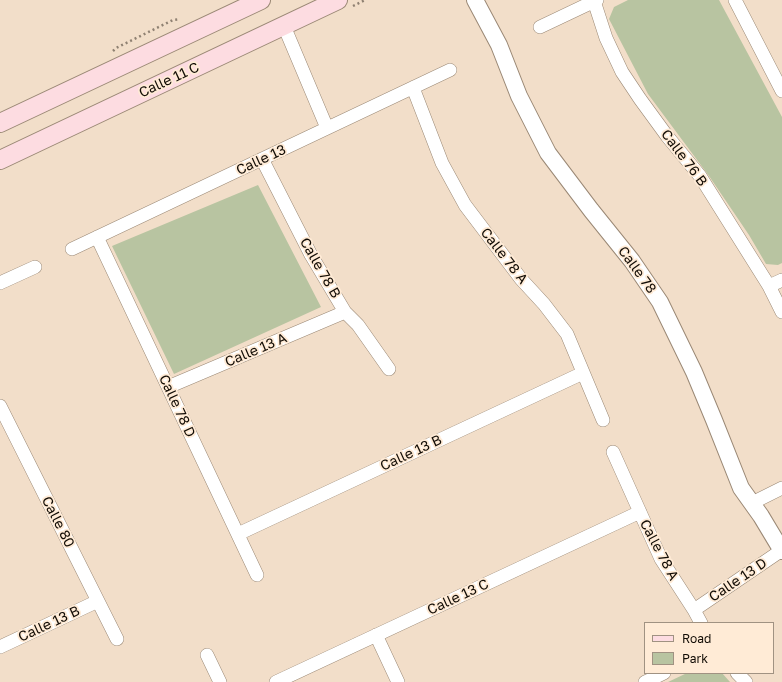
<!DOCTYPE html>
<style>
body{margin:0}
#map{position:relative;width:782px;height:682px;overflow:hidden;background:#f2dec9;font-family:"Golos Text",sans-serif}
canvas{display:block}
.legend{position:absolute;left:644px;top:622px;width:130px;height:52px;box-sizing:border-box;background:#ffebd6;border:1px solid #a09282;margin:0;padding:5px 7px;list-style:none;font-size:12px;color:#120c05}
.legend li{display:flex;align-items:center;gap:8px;height:20px}
.legend b{width:20px;border:1px solid #a09282}
</style>
<div id="map">
<canvas width="782" height="682"></canvas>
<ul class="legend">
<li><b style="height:5px;background:#fddce1"></b>Road</li>
<li><b style="height:11px;background:#b8c4a1"></b>Park</li>
</ul>
</div>
<script>
const ctx = document.querySelector('canvas').getContext('2d');
ctx.lineJoin = 'round';
function fillPath(path, color) { ctx.fillStyle = color; ctx.fill(path, 'evenodd'); }
const toPath = rows => new Path2D(rows.map(r => 'M' + r).join(''));
function stroke(path, color, width, dash) { ctx.strokeStyle = color; ctx.lineWidth = width; ctx.lineCap = dash ? 'butt' : 'round'; ctx.setLineDash(dash || []); ctx.stroke(path); }
function write(font, color, halo, rows, align = 'center') {
  ctx.font = font + ' "Golos Text",sans-serif'; ctx.lineWidth = 3.5; ctx.setLineDash([]); ctx.textBaseline = 'middle'; ctx.strokeStyle = halo; ctx.fillStyle = color; for (const [text, x, y, turn = 0] of rows) {
    ctx.save(); ctx.translate(x, y); ctx.rotate((+turn || 0) * Math.PI / 180); ctx.textAlign = isNaN(turn) ? turn : align; if (halo) ctx.strokeText(text, 0, 0); ctx.fillText(text, 0, 0); ctx.restore();
  }
}
fillPath(toPath([
 [628,0,719,0,782,117,782,263,778,265,766,264,749,235,709,176,648,94,609,19,614,7],
 [258,185,321,307,174,374,112,246],
 [687,673,722,673,730,682,668,682]
]), '#b8c4a1');
const minor = toPath([
 [735,0,782,91],
 [594,1,606,38,622,72,640,99,667,136,700,176,769,286,782,312],
 [284,26,327,128],
 [540,27,597,0],
 [414,87,415,93,442,163,465,205,521,279,544,304,567,334,603,420],
 [262,159,311,255,345,312,358,325,389,369],
 [97,237,257,575],
 [72,249,450,70],
 [0,283,35,267],
 [769,286,782,280],
 [168,387,345,312],
 [0,406,117,639],
 [613,452,661,559,694,610,701,623],
 [752,503,782,488],
 [238,534,583,373],
 [694,610,782,550],
 [376,635,398,682],
 [0,647,98,601],
 [207,655,220,682],
 [737,673,746,682],
 [276,682,640,512],
 [645,682,664,673]
]);
const tertiary = toPath([
 [475,0,499,45,519,96,548,153,591,210,632,261,660,302,694,372,714,420,741,488,761,516,782,551]
]);
const secondary = toPath([
 [0,123,261,0],
 [0,160,338,0]
]);
stroke(minor, '#9a8875', 14);
stroke(tertiary, '#9a8875', 18);
stroke(secondary, '#9a8875', 20);
stroke(toPath([
 [353,6,365,0],
 [113,51,116,48,173,20,180,19]
]), '#8f8172', 2.5, [2, 3]);
stroke(minor, '#fff', 13);
stroke(tertiary, '#fff', 16);
stroke(secondary, '#fddce1', 18);
write('14px', '#120c05', '#ffebd6', [
 ["Calle 11 C",169,80,-25],
 ["Calle 76 B",684,158,53],
 ["Calle 13",261,160,-25],
 ["Calle 78 A",504,256,52],
 ["Calle 78 B",320,268,60],
 ["Calle 78",637,270,54],
 ["Calle 13 A",256,350,-23],
 ["Calle 78 D",177,406,65],
 ["Calle 13 B",411,453,-25],
 ["Calle 80",58,522,63],
 ["Calle 78 A",659,550,62],
 ["Calle 13 D",738,580,-34],
 ["Calle 13 C",458,597,-25],
 ["Calle 13 B",49,624,-25]
]);
</script>
